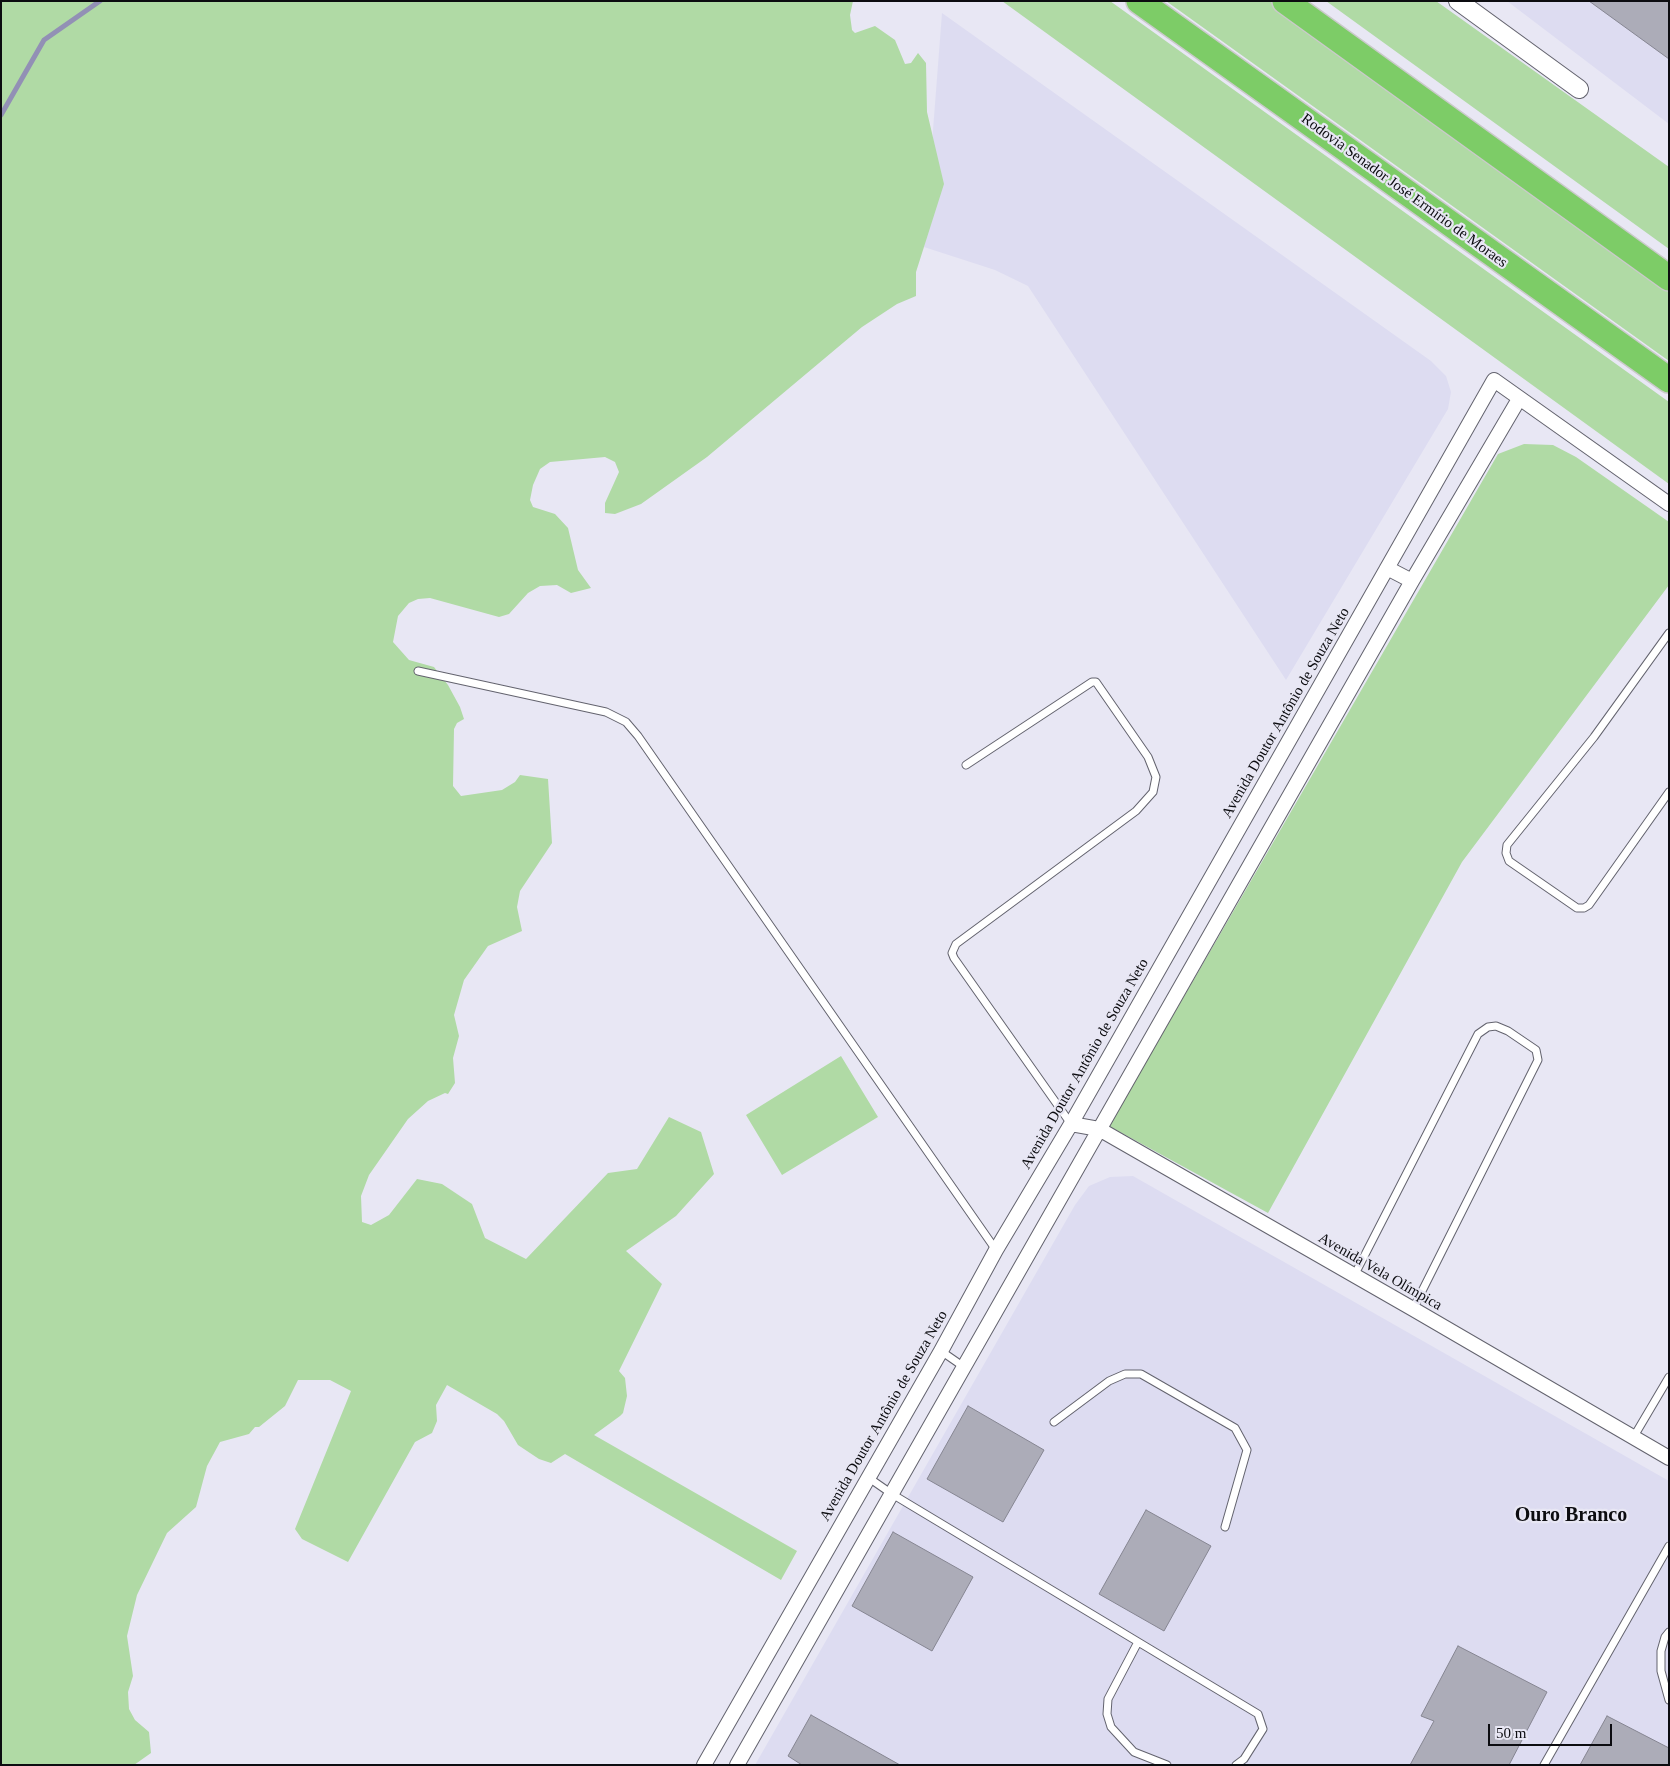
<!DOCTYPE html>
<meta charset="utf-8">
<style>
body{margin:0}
#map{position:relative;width:1670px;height:1766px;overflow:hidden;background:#e8e7f4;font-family:Georgia,serif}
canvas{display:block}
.frame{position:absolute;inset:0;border:2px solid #0c0c10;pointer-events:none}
.scale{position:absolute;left:1488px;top:1724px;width:124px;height:22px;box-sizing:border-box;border:2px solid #0c0c10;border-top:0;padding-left:6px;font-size:15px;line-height:18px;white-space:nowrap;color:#0c0c10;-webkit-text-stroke:4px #e8e7f4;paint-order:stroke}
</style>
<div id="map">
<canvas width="1670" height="1766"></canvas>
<div class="frame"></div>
<div class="scale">50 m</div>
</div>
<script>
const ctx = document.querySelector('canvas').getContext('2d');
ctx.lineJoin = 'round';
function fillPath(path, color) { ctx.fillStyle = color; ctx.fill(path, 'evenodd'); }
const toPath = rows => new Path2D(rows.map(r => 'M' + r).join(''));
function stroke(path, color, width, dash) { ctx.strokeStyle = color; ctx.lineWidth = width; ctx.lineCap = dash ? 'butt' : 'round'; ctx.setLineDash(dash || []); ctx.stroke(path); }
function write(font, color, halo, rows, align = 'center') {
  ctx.font = font + ' Georgia,serif'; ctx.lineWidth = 4.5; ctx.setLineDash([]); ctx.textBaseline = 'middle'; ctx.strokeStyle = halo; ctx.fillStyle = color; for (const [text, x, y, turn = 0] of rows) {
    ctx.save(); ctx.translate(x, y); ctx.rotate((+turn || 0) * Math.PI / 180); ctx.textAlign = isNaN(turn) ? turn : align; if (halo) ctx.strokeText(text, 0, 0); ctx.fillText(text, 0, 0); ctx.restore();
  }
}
fillPath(toPath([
 [1507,1,1669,1,1669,124],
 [942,13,1431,361,1446,376,1451,392,1448,409,1286,680,1028,286,995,270,924,247],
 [1133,1176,1669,1481,1669,1765,755,1765,1075,1205,1089,1186,1110,1177]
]), '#dddcf1');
fillPath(toPath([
 [1,1,853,1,850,15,852,30,855,33,875,26,895,40,905,64,911,63,918,53,926,63,927,112,944,184,916,272,916,296,897,304,862,327,707,457,641,504,615,514,605,513,605,503,619,472,615,462,605,457,550,462,540,469,533,485,530,500,533,507,555,514,568,528,578,570,591,588,571,593,557,585,540,586,528,593,509,614,499,617,430,598,418,599,409,603,398,616,393,642,409,660,434,667,448,685,460,707,464,719,457,723,454,729,453,786,461,796,502,790,515,782,520,775,548,779,552,843,520,891,517,907,522,931,488,946,464,980,454,1015,459,1036,453,1058,455,1083,448,1094,445,1093,428,1101,408,1119,369,1175,361,1196,362,1222,371,1225,389,1215,417,1179,442,1184,472,1204,485,1238,526,1259,608,1173,637,1169,669,1117,701,1132,714,1174,676,1216,626,1251,662,1284,619,1371,625,1378,627,1396,623,1413,620,1416,594,1435,797,1551,781,1580,565,1454,551,1463,539,1459,518,1445,504,1421,497,1414,447,1385,436,1405,437,1421,432,1433,415,1442,348,1562,302,1539,295,1529,351,1391,330,1380,298,1380,285,1406,259,1427,255,1427,249,1434,220,1442,207,1466,196,1507,167,1533,137,1595,127,1636,133,1676,128,1692,129,1709,135,1720,149,1732,151,1753,134,1765,1,1765],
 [1002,1,1110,1,1669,402,1669,484],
 [1166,1,1273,1,1669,286,1669,361],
 [1326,1,1436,1,1669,167,1669,249],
 [1524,444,1553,445,1576,457,1669,522,1669,585,1462,862,1268,1213,1109,1126,1498,454],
 [841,1056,878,1117,782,1175,746,1115]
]), '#b0daa5');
stroke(toPath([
 [1,115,44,40,100,1]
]), '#9290b5', 5);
const building = toPath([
 [1589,1,1669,1,1669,59,1589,1],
 [968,1406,1044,1450,1003,1522,927,1479,968,1406],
 [1146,1510,1211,1546,1164,1631,1099,1594,1146,1510],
 [893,1532,973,1577,932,1651,852,1606,893,1532],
 [1458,1646,1547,1692,1509,1765,1410,1765,1434,1721,1421,1716,1458,1646],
 [811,1715,900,1765,802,1765,788,1756,811,1715],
 [1607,1716,1669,1748,1669,1765,1580,1765,1607,1716]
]);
fillPath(building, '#acacb8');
stroke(building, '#868692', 1);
const service = toPath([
 [1669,633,1594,737,1507,845,1506,853,1509,861,1577,908,1584,908,1589,905,1669,792],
 [418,671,606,712,626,722,638,736,996,1250],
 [966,765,1092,682,1096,682,1148,757,1156,777,1153,792,1136,811,956,944,952,953,954,958,1071,1124],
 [1354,1276,1478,1034,1488,1027,1496,1026,1508,1031,1536,1050,1538,1060,1413,1309],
 [941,1351,964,1367],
 [1054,1422,1109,1381,1125,1374,1141,1374,1235,1428,1247,1450,1225,1527],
 [1633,1438,1669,1377],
 [869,1478,892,1494,1258,1714,1263,1729,1244,1759,1236,1765],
 [1669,1632,1665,1637,1661,1651,1661,1671,1669,1700],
 [1138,1642,1108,1699,1107,1714,1111,1727,1134,1752,1167,1765],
 [1544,1765,1669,1546]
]);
const minor = toPath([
 [1387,568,1412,581],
 [1071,1124,1099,1129,1413,1309,1669,1458],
 [704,1765,941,1351,996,1250,1071,1124,1494,380,1669,504],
 [737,1765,1412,581,1519,399]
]);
const tertiary = toPath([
 [1458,1,1579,89]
]);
const motorway = toPath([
 [1139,1,1669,380],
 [1285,1,1669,278]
]);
stroke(service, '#63636e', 9);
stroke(minor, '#63636e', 16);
stroke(tertiary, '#63636e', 20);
stroke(motorway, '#cacaca', 28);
stroke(service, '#fff', 7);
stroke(minor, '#fff', 14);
stroke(tertiary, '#fff', 18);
stroke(motorway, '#7dcc67', 25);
write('15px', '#0c0c10', '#e8e7f4', [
 ["Rodovia Senador José Ermírio de Moraes",1404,191,36],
 ["Avenida Doutor Antônio de Souza Neto",1286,713,-60],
 ["Avenida Doutor Antônio de Souza Neto",1085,1064,-60],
 ["Avenida Vela Olímpica",1380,1272,30],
 ["Avenida Doutor Antônio de Souza Neto",884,1416,-60]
]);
write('bold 20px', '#0c0c10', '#e8e7f4', [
 ["Ouro Branco",1571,1516]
]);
</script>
